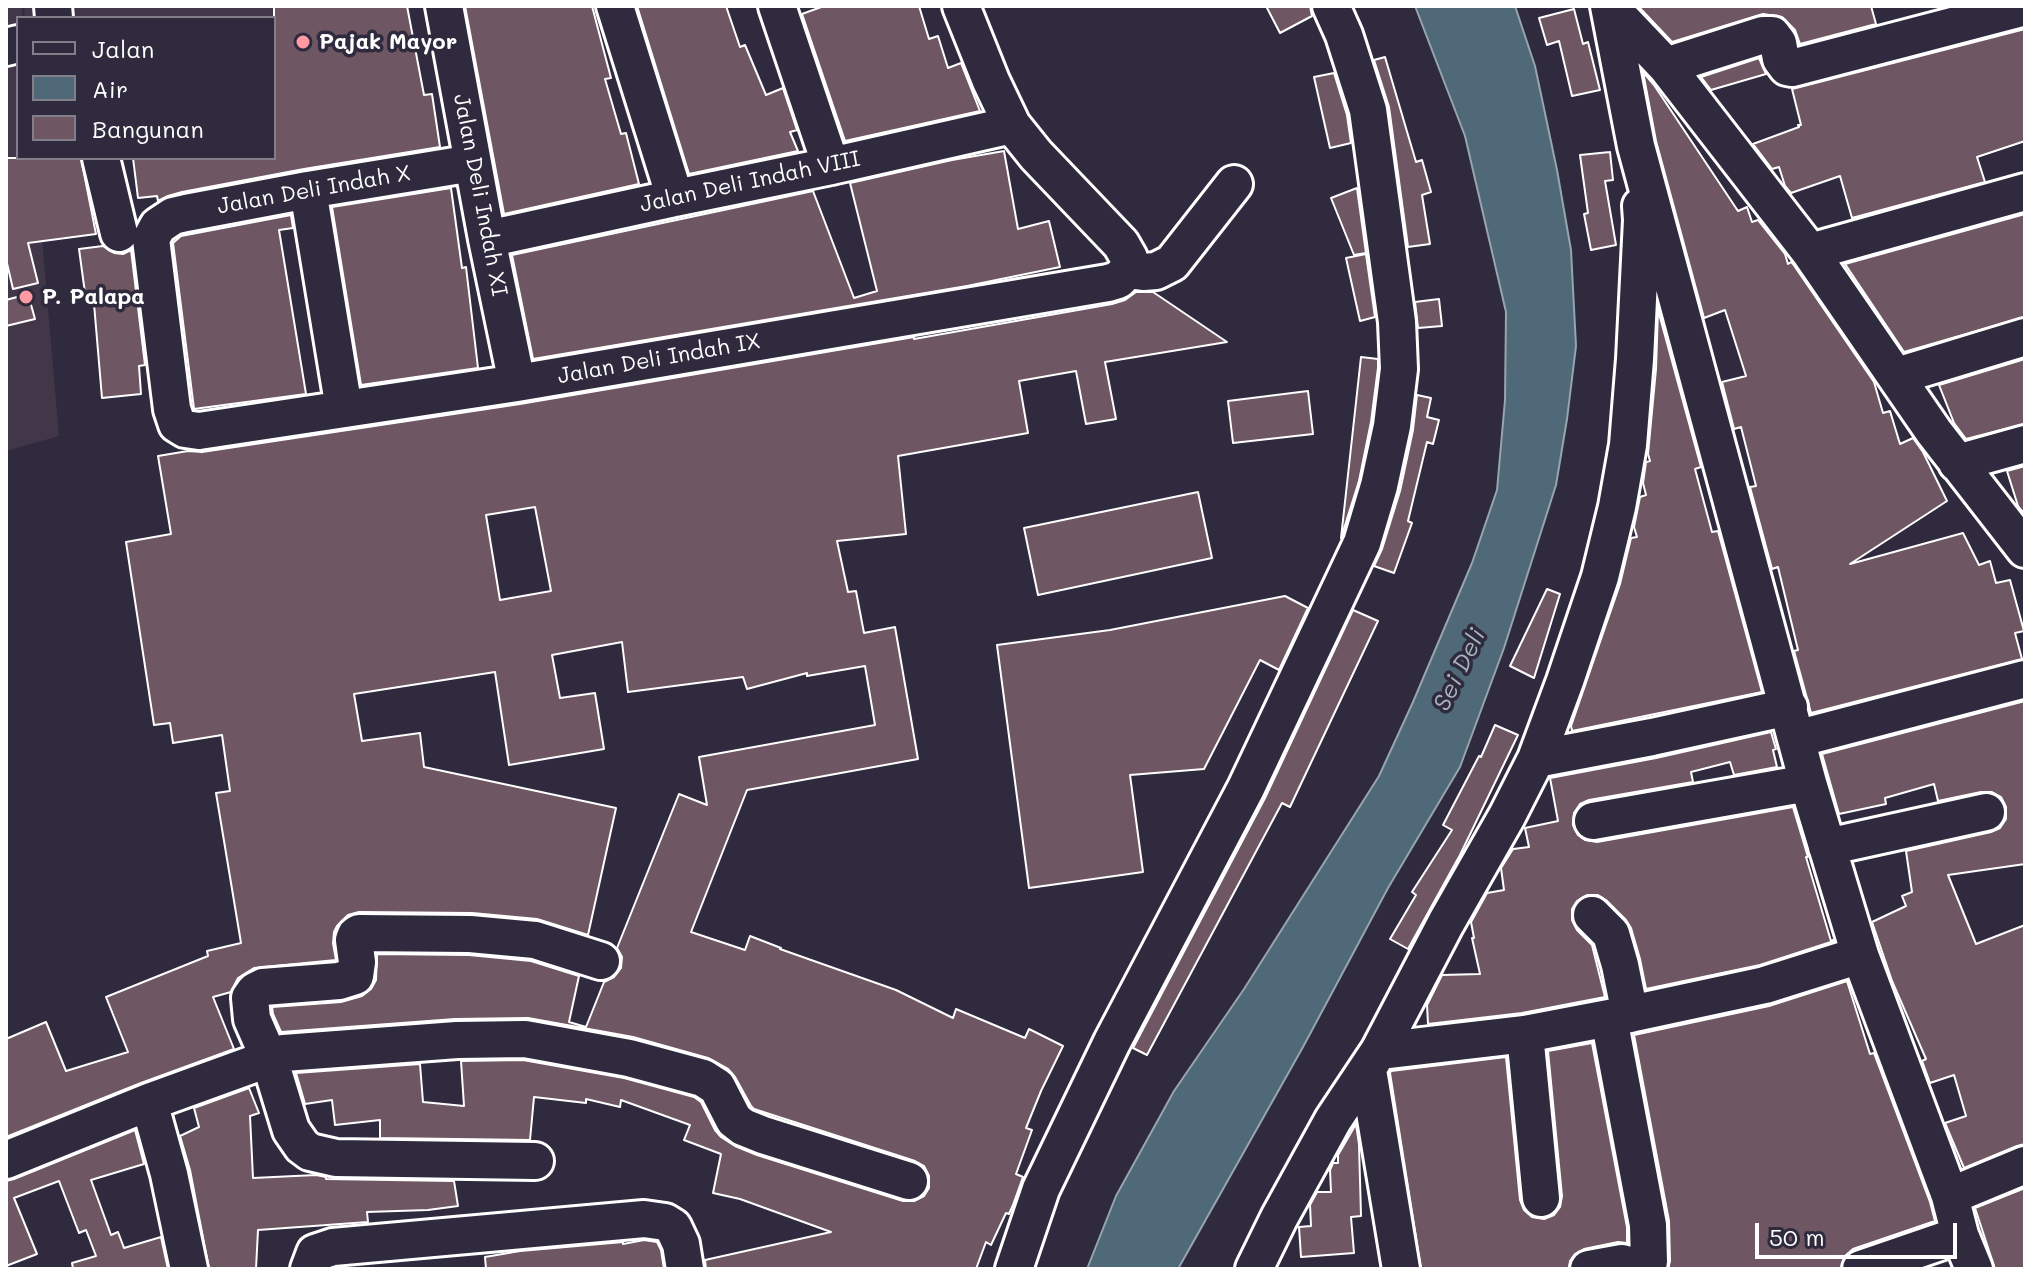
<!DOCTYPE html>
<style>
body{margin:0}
#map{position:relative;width:2031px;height:1275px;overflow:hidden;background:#2f2a3d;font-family:Mali,sans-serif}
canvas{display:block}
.frame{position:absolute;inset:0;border:8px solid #fff;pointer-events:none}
.legend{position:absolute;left:16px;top:16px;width:260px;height:144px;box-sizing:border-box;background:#2f2a3d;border:2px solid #827f8b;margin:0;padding:10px 14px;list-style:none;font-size:24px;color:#fff}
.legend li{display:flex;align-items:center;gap:16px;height:40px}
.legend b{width:40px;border:2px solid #827f8b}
.scale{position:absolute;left:1755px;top:1223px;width:202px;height:36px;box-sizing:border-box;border:4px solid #fff;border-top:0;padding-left:10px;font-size:24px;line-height:28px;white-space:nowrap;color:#fff;-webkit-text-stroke:6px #2f2a3d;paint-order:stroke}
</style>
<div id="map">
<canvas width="2031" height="1275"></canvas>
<div class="frame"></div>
<ul class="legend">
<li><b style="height:10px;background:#2f2a3d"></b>Jalan</li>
<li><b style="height:22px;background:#506978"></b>Air</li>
<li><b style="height:22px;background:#6e5662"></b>Bangunan</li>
</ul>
<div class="scale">50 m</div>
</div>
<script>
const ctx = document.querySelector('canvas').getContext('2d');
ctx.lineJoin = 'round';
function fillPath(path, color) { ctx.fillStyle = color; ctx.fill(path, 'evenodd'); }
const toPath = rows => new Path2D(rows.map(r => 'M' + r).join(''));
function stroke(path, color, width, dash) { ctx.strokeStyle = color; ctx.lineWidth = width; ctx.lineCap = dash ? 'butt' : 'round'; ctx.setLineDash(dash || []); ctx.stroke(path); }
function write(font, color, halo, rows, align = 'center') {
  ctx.font = font + ' Mali,sans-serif'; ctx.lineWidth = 7; ctx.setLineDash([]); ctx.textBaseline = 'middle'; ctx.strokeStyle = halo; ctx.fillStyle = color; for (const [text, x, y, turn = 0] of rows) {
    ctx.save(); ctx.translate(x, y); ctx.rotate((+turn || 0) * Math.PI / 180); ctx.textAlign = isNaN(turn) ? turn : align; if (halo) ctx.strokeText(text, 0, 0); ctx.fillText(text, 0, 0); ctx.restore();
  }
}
fillPath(toPath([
 [6,6,22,6,23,18,18,18,18,158,35,158,59,436,6,451],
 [24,6,326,6,274,18,25,18]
]), '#423748');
const water = toPath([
 [1415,6,1515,6,1535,66,1557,170,1571,250,1576,346,1567,419,1556,485,1504,648,1460,767,1388,888,1303,1047,1178,1269,1087,1269,1116,1196,1174,1091,1244,989,1379,776,1413,702,1472,563,1497,490,1505,400,1506,312,1465,136,1415,6]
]);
fillPath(water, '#506978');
stroke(water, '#96a5ae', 2);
const building = toPath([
 [274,6,407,6,424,95,432,94,440,147,304,169,182,192,168,196,158,201,157,196,138,198,133,158,274,158,274,6],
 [465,6,592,6,611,78,605,79,621,134,626,133,639,184,504,214,465,6],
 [637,6,726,6,740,47,745,45,766,95,783,88,797,130,790,132,798,151,689,174,637,6],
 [824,6,919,6,929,39,938,36,948,68,961,63,980,111,845,141,802,14,824,6],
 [1266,6,1310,6,1312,16,1280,33,1266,6],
 [1638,6,1871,6,1876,24,1800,44,1795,30,1782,17,1763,14,1672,42,1638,6],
 [1574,9,1583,44,1588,42,1600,90,1572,96,1559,41,1547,45,1539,18,1574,9],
 [2025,29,2025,141,1977,157,1985,182,1852,218,1840,176,1791,193,1785,186,1779,167,1772,169,1753,144,1799,127,1798,125,1801,125,1792,89,2025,29],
 [1385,57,1416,162,1422,160,1431,192,1422,195,1430,244,1408,247,1389,107,1374,60,1385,57],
 [1759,58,1766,74,1711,90,1701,77,1759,58],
 [1643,72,1654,85,1738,211,1747,207,1752,222,1758,220,1785,254,1788,264,1791,262,1793,264,1874,382,1883,413,1890,411,1900,444,1913,438,1923,452,1947,501,1850,564,1963,533,1979,565,1990,561,1996,583,2010,580,2024,631,2015,633,2022,659,1811,713,1794,651,1798,650,1778,567,1772,569,1750,487,1756,486,1741,427,1734,429,1722,382,1746,376,1725,310,1704,318,1656,141,1643,72],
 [1334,73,1347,115,1351,143,1330,148,1314,77,1334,73],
 [1004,151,1018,229,1049,221,1060,267,967,286,533,359,512,255,813,191,854,298,877,291,850,183,952,160,1004,151],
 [1610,152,1613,180,1605,181,1616,245,1591,250,1584,214,1588,213,1580,155,1610,152],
 [6,158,81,158,96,234,28,243,38,283,13,289,6,259,6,158],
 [451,188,462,268,466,267,478,368,361,385,332,207,451,188],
 [1357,188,1366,253,1354,255,1331,198,1357,188],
 [2025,214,2025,317,1904,352,1845,264,2025,214],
 [291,215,293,228,279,230,306,394,194,409,173,243,181,236,291,215],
 [103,246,114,253,123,254,131,250,145,365,139,366,141,394,102,398,93,292,85,293,79,249,103,246],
 [1366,254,1375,317,1360,321,1346,258,1366,254],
 [1136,292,1153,292,1227,342,1105,362,1116,419,1086,424,1076,371,1019,381,1028,433,898,456,906,534,837,541,848,592,856,591,864,633,895,627,918,759,747,790,691,932,745,950,750,936,781,948,780,949,896,990,953,1018,956,1009,1025,1038,1029,1029,1063,1046,1041,1091,1026,1128,1032,1130,1016,1174,1023,1177,1013,1205,1009,1214,1006,1213,991,1245,986,1242,976,1269,706,1269,705,1260,831,1232,740,1199,713,1193,721,1154,684,1140,690,1125,621,1100,620,1107,586,1099,586,1103,534,1097,530,1140,380,1138,380,1120,335,1125,332,1100,305,1104,296,1073,420,1064,423,1102,464,1106,461,1061,523,1060,624,1078,694,1097,701,1102,715,1130,721,1137,735,1146,757,1155,903,1201,914,1201,924,1196,929,1188,929,1176,924,1166,915,1161,754,1109,751,1106,735,1077,728,1069,708,1058,633,1037,528,1018,455,1019,281,1032,273,1014,272,1007,341,1002,362,996,371,989,376,980,377,954,469,955,531,961,579,976,569,1022,586,1027,604,982,614,977,621,968,622,957,617,948,679,794,707,805,699,757,875,725,865,666,807,676,807,673,747,689,743,677,628,692,622,642,552,655,560,698,595,693,604,749,509,765,495,672,354,694,362,741,420,733,424,767,616,808,588,935,537,919,472,913,359,912,348,915,337,926,334,932,333,943,336,960,254,968,238,978,231,992,213,997,234,1049,141,1083,6,1137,6,1039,46,1022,66,1071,128,1052,106,997,208,956,207,951,241,943,216,793,230,791,222,735,173,743,170,723,154,725,126,542,171,534,158,456,188,451,202,452,520,404,914,337,914,339,1112,304,1125,300,1136,292],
 [535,507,551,591,500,600,486,515,535,507],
 [28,294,35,319,6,326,6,300,28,294],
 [1439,299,1442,326,1418,328,1415,302,1439,299],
 [1658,310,1701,467,1695,469,1712,532,1718,531,1762,692,1572,731,1571,726,1620,584,1631,538,1637,537,1634,527,1640,497,1646,495,1643,483,1646,462,1650,461,1648,454,1656,369,1658,310],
 [1361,357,1378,359,1378,368,1371,422,1359,481,1341,538,1361,357],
 [2025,359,2025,424,1966,439,1954,423,1939,385,2025,359],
 [1308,391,1313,434,1233,443,1228,401,1308,391],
 [1417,395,1431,398,1427,417,1439,420,1433,444,1427,442,1408,521,1412,523,1394,573,1374,566,1382,549,1400,491,1413,430,1417,395],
 [2025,466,2025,511,2022,511,2018,506,2007,471,2025,466],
 [1198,492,1212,558,1038,595,1024,528,1198,492],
 [1547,589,1560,594,1534,678,1510,666,1547,589],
 [1285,596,1308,608,1279,670,1260,660,1204,769,1130,775,1143,872,1029,888,997,645,1110,630,1285,596],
 [1353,610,1378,621,1290,807,1282,803,1147,1055,1133,1048,1265,798,1353,610],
 [2025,701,2025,864,1948,875,1976,944,2025,925,2025,1144,2017,1146,1964,1168,1945,1123,1966,1116,1954,1075,1930,1083,1922,1061,1926,1059,1892,981,1872,922,1906,906,1902,896,1912,892,1906,851,1991,832,2000,828,2006,819,2006,807,2001,797,1992,792,1981,792,1938,801,1934,784,1885,798,1886,804,1839,814,1822,754,2025,701],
 [1495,725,1518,735,1460,855,1408,949,1390,939,1416,895,1412,892,1452,830,1443,825,1479,756,1481,757,1495,725],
 [1771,732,1776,749,1773,750,1777,767,1734,775,1730,762,1691,772,1693,782,1589,800,1580,804,1574,813,1573,825,1578,835,1585,840,1597,842,1793,807,1808,857,1806,857,1831,941,1833,940,1834,941,1760,965,1646,989,1640,959,1631,928,1626,920,1606,900,1598,895,1587,895,1577,901,1572,909,1572,920,1577,930,1592,945,1605,997,1522,1013,1428,1024,1427,1005,1442,975,1480,974,1472,938,1474,938,1471,922,1487,893,1504,890,1501,868,1513,849,1529,847,1525,828,1558,821,1550,778,1656,758,1771,732],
 [1847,981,1870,1054,1874,1053,1930,1202,1935,1221,1853,1249,1845,1256,1841,1269,1668,1269,1670,1261,1669,1221,1634,1035,1769,1006,1847,981],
 [1592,1043,1627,1227,1627,1243,1618,1242,1584,1249,1575,1254,1570,1261,1569,1269,1421,1269,1390,1073,1391,1071,1506,1057,1520,1200,1524,1210,1532,1217,1544,1219,1554,1215,1560,1207,1562,1196,1548,1051,1592,1043],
 [249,1088,259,1113,250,1116,253,1178,316,1175,326,1177,326,1179,454,1181,458,1206,428,1210,367,1212,368,1222,258,1230,256,1269,209,1269,190,1170,180,1136,199,1127,194,1108,249,1088],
 [1356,1124,1359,1144,1361,1216,1351,1217,1354,1253,1301,1257,1299,1227,1311,1226,1310,1205,1317,1192,1331,1192,1330,1170,1333,1163,1338,1163,1338,1155,1356,1124],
 [135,1130,144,1164,91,1180,111,1235,118,1232,124,1248,161,1237,168,1269,73,1269,72,1263,96,1256,86,1230,79,1233,59,1181,14,1198,37,1254,6,1266,6,1181,14,1179,135,1130],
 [2025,1188,2025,1269,1995,1269,1975,1208,2025,1188],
 [644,1240,657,1242,661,1250,664,1269,486,1269,485,1257,520,1251,623,1242,623,1244,644,1240]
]);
fillPath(building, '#6e5662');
stroke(building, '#fff', 2);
const minor = toPath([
 [53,6,54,18],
 [444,6,487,239,517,383],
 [615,6,675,198],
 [777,6,831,166],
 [1609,6,1636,146,1808,783,1860,955,1950,1196,1960,1235,1974,1269],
 [1609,6,1666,66,1810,252,1934,432,2025,549],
 [6,47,18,44],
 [1666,66,1763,35,1772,35,1778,43,1781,59,1787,67,1792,68,2025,7],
 [101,158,119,233],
 [473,163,308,190,186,213,173,216,158,226,151,239,172,409,177,424,185,429,199,431,517,383,1108,283,1118,280,1128,270,1130,265,1129,258,1121,244,1036,155,1012,125,991,81,961,6],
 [308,190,344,409],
 [487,239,675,198,831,166,1012,125],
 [1810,252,2025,192],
 [1128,270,1143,272,1156,271,1172,263,1234,184],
 [1897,376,2025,337],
 [1957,463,2025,444],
 [1796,739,2025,679],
 [1536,759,1652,737,1789,707],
 [1593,821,1808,783],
 [1827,847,1986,812],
 [1592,915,1611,934,1620,965,1630,1014],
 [1609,1018,1648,1225,1649,1262,1632,1268],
 [1525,1034,1541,1198],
 [1379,1051,1525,1034,1630,1014,1765,985,1860,955],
 [1368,1070,1401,1269],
 [149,1102,169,1174,189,1269],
 [6,1160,149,1102,284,1053,457,1040,525,1039,629,1058,703,1078,717,1087,734,1120,743,1127,763,1135,909,1181],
 [535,1161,336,1158,310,1152,302,1146,291,1130,269,1058,252,1019,250,998,255,991,263,987,339,981,355,976,357,962,354,940,356,935,359,933,470,934,535,940,601,961],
 [1950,1196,2025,1165],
 [309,1269,315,1253,333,1247,644,1219,665,1222,673,1227,681,1244,685,1269],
 [1014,1269,1041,1189,1112,1042,1246,788,1362,543,1379,486,1392,426,1399,369,1397,322,1368,110,1344,35,1331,6],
 [1254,1269,1279,1218,1333,1120,1379,1051,1446,923,1507,816,1536,759,1565,681,1600,577,1617,507,1628,445,1635,359,1642,220,1641,206],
 [1589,1269,1622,1263,1629,1265,1632,1269],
 [1861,1269,1960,1235]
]);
stroke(minor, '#fff', 42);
stroke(minor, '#2f2a3d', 36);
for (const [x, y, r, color] of [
 [303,42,8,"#ff9aa2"],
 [26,297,8,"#ff9aa2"]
]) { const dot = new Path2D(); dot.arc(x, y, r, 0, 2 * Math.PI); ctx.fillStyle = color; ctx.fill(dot); stroke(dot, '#2f2a3d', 3); }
write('bold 22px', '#fff', '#2f2a3d', [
 ["Pajak Mayor",319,42],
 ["P. Palapa",42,297]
], 'left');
write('22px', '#fff', '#2f2a3d', [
 ["Jalan Deli Indah VIII",750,182,-12],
 ["Jalan Deli Indah X",314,190,-10],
 ["Jalan Deli Indah XI",480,195,79],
 ["Jalan Deli Indah IX",659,359,-10]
]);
write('italic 24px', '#a8b4bc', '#2f2a3d', [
 ["Sei Deli",1460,670,-64]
]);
</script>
